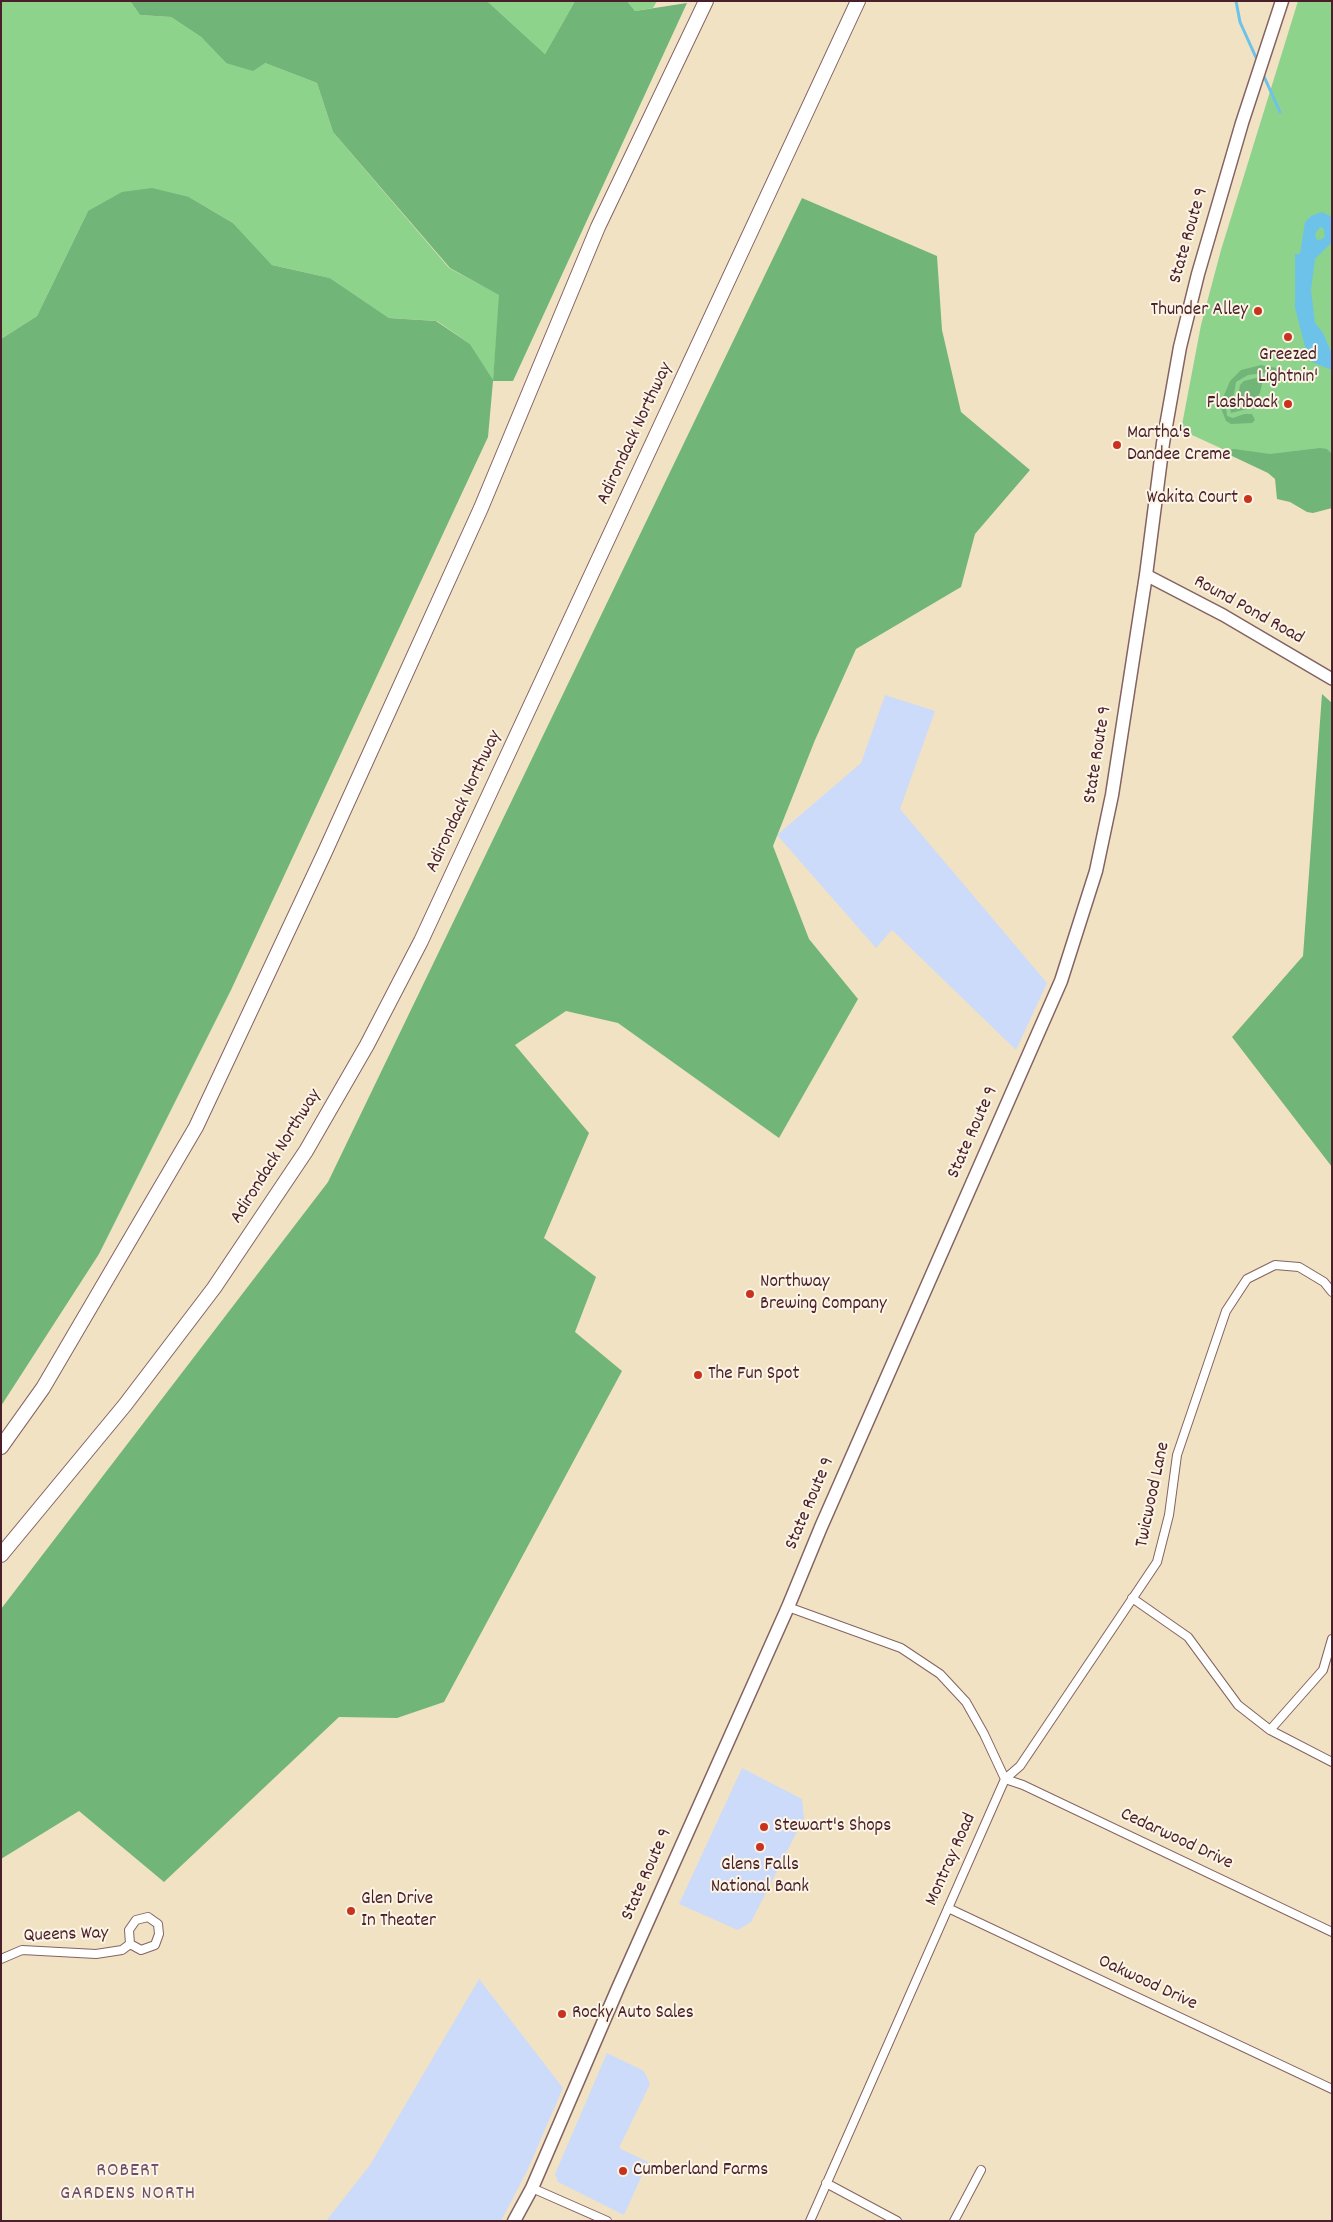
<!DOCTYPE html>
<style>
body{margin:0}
#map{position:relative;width:1333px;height:2222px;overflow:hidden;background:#f1e2c4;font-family:Dekko,sans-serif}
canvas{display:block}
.frame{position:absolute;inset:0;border:2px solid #4a1f2b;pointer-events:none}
</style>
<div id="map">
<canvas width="1333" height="2222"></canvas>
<div class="frame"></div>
</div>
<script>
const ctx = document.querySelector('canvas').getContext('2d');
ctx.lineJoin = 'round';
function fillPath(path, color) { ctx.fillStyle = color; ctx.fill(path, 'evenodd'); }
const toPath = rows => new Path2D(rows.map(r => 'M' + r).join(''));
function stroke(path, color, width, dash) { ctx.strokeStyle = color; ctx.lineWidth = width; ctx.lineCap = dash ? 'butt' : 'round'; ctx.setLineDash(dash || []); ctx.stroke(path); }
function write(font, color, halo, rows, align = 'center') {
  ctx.font = font + ' Dekko,sans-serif'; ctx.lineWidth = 4; ctx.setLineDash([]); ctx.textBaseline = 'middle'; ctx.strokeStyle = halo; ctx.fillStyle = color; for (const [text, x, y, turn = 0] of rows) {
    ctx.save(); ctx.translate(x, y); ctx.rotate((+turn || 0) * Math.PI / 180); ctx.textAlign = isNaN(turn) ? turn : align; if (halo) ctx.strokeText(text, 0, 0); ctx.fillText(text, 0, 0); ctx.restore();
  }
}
fillPath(toPath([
 [885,695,935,711,900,809,1047,983,1016,1050,892,930,876,948,777,835,861,763],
 [742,1768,802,1799,804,1818,751,1922,738,1930,679,1904],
 [479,1979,563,2088,527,2171,501,2221,326,2221,370,2165],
 [607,2053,644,2071,650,2084,619,2148,648,2162,624,2215,558,2182,555,2174]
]), '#ccdbfa');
fillPath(toPath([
 [1,1,130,1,140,15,171,17,201,37,226,63,265,63,317,83,333,132,449,268,500,295,493,381,470,344,437,321,389,318,330,278,272,265,233,223,189,197,88,211,37,316,1,339],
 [487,1,575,1,545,54],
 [627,1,657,1,653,8,635,11],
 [1298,1,1332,1,1332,499,1181,430,1201,325,1221,250]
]), '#8ed38c');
fillPath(toPath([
 [130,1,487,1,545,54,575,1,627,1,635,11,687,3,513,381,493,381,488,437,231,990,99,1254,1,1406,1,339,37,316,88,211,122,192,152,188,189,197,233,223,272,265,330,278,389,318,436,321,470,344,493,380,499,295,450,268,333,132,317,83,265,63,253,71,226,63,201,37,171,17,140,15],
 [802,198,937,256,942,330,961,412,1030,470,975,534,961,587,856,649,815,740,773,846,809,939,858,999,779,1138,618,1023,566,1011,515,1045,589,1133,544,1238,596,1277,575,1332,622,1371,444,1702,397,1718,339,1717,164,1882,79,1811,1,1859,1,1609,328,1182],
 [1261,365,1277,368,1281,371,1248,375,1236,382,1234,394,1226,406,1227,416,1233,418,1244,414,1252,414,1255,420,1252,423,1231,424,1226,421,1221,408,1222,400,1230,381,1241,370],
 [1256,378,1263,379,1260,393,1247,409,1231,413,1230,407,1238,396,1240,385,1244,381],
 [1320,448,1327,449,1332,454,1332,508,1313,513,1307,512,1290,502,1277,499,1275,479,1268,473,1232,456,1228,450,1234,449,1270,454],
 [1322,694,1332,703,1332,1167,1232,1037,1303,956]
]), '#72b578');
fillPath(toPath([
 [1322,212,1332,217,1332,242,1315,259,1311,290,1315,323,1323,333,1332,354,1332,370,1312,362,1312,358,1307,354,1295,308,1295,254,1300,254,1305,222,1311,216],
 [1320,227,1323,228,1325,236,1322,239,1317,240,1315,234]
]), '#6dc2ea');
stroke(toPath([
 [1236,1,1240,22,1258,62],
 [1262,72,1280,112]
]), '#6dc2ea', 3);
const street = toPath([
 [1332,1292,1324,1282,1299,1267,1275,1265,1247,1279,1226,1311,1177,1455,1169,1515,1157,1562,1020,1766,1005,1779,1023,1785,1332,1932],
 [1132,1598,1188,1637,1238,1705,1270,1730,1332,1762],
 [788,1607,901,1648,940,1674,966,1702,984,1734,1005,1779,810,2221],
 [1270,1730,1323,1670,1332,1639],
 [948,1908,1332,2089],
 [148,1917,158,1924,159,1934,155,1945,141,1950,130,1944,129,1930,136,1920,148,1917],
 [1,1959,22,1950,96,1954,122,1950,130,1944],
 [826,2183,897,2221],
 [532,2188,607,2221],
 [954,2221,981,2170]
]);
const secondary = toPath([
 [1146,575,1223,615,1332,679]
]);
const primary = toPath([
 [514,2221,532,2188,618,1988,788,1607,821,1527,1061,981,1096,871,1112,795,1146,575,1163,443,1180,347,1198,274,1242,123,1282,1]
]);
const highway = toPath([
 [1,1447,43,1388,196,1127,324,854,481,508,598,227,706,1],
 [1,1555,125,1405,214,1288,306,1151,367,1045,421,941,858,1]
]);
stroke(street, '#846361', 10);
stroke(secondary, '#846361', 14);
stroke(primary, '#846361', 15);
stroke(highway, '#846361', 16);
stroke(street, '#fff', 8);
stroke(secondary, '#fff', 11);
stroke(primary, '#fff', 12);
stroke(highway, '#fff', 14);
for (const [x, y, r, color] of [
 [1258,311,5,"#c8321e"],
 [1288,337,5,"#c8321e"],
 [1288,404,5,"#c8321e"],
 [1117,445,5,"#c8321e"],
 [1248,499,5,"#c8321e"],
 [750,1294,5,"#c8321e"],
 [698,1375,5,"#c8321e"],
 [764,1827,5,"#c8321e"],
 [760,1847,5,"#c8321e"],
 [351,1911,5,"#c8321e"],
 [562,2014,5,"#c8321e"],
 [623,2171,5,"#c8321e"]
]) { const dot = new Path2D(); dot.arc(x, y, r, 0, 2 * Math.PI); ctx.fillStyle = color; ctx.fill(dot); stroke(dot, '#fcf5e5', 2); }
write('19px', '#4a1f2b', '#fcf5e5', [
 ["State Route 9",1190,236,-74],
 ["Adirondack Northway",636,434,-65],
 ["Round Pond Road",1248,611,29],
 ["State Route 9",1099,755,-81],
 ["Adirondack Northway",465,802,-65],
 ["State Route 9",974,1133,-66],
 ["Adirondack Northway",277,1157,-58],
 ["Twicwood Lane",1154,1495,-78],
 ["State Route 9",811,1504,-67],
 ["Cedarwood Drive",1176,1840,25],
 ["Montray Road",952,1860,-66],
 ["State Route 9",648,1875,-66],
 ["Queens Way",66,1936,-2],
 ["Oakwood Drive",1147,1984,25]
]);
write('19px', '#4a1f2b', '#fcf5e5', [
 ["Thunder Alley",1248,311,"right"],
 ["Greezed",1288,356,"center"],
 ["Lightnin'",1288,378,"center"],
 ["Flashback",1278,404,"right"],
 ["Martha's",1127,434],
 ["Dandee Creme",1127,456],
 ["Wakita Court",1238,499,"right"],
 ["Northway",760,1283],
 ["Brewing Company",760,1305],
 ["The Fun Spot",708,1375],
 ["Stewart's Shops",774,1827],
 ["Glens Falls",760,1866,"center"],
 ["National Bank",760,1888,"center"],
 ["Glen Drive",361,1900],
 ["In Theater",361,1922],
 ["Rocky Auto Sales",572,2014],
 ["Cumberland Farms",633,2171]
], 'left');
ctx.letterSpacing = '1px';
write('20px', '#6c4c6a', '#fcf5e5', [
 ["ROBERT",128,2172],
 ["GARDENS NORTH",128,2195]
]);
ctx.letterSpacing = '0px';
</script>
